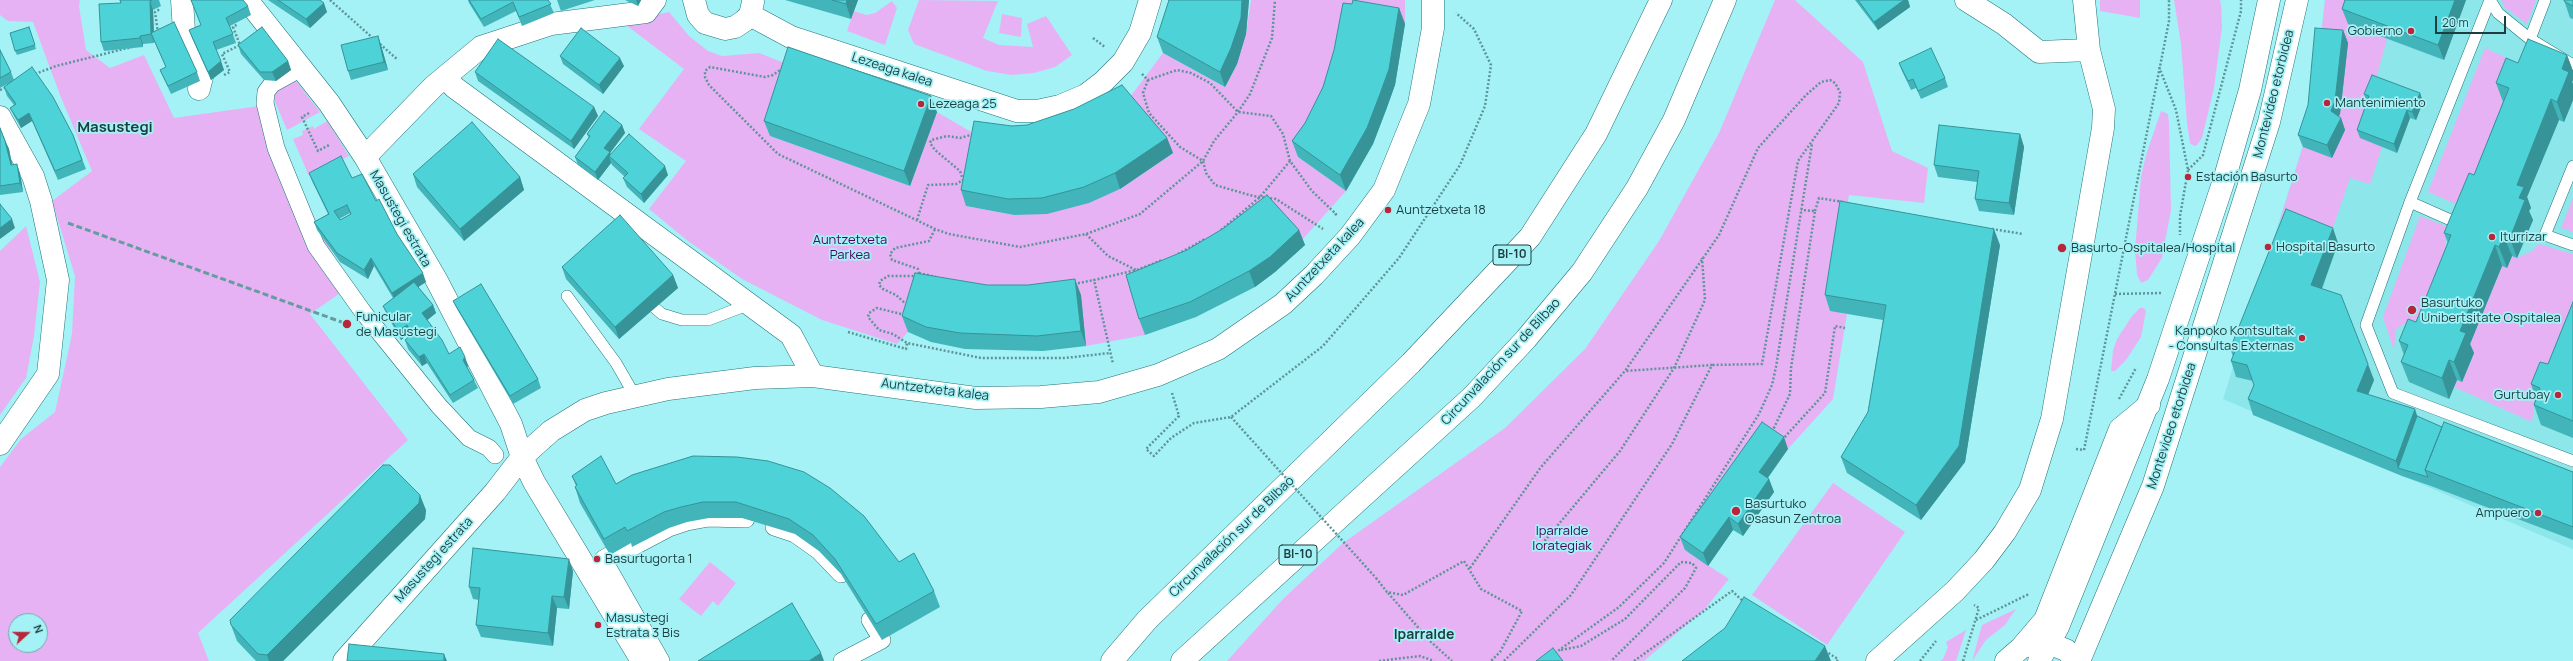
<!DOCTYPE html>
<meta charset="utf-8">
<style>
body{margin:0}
#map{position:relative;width:2573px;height:661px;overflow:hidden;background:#a4f2f6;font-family:Manrope,sans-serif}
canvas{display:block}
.north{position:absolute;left:8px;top:613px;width:40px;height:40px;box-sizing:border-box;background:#a4f2f6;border:1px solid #6eaaad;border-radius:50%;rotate:69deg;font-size:11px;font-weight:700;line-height:16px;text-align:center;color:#1d3d3f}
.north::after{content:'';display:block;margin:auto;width:14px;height:18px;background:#b8263a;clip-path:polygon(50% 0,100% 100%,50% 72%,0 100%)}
.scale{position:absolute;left:2435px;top:16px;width:71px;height:18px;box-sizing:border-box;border:2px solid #1d3d3f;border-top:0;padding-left:5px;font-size:12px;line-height:14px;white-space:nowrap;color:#1d3d3f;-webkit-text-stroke:3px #a4f2f6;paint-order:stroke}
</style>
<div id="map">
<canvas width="2573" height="661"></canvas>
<div class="north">N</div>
<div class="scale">20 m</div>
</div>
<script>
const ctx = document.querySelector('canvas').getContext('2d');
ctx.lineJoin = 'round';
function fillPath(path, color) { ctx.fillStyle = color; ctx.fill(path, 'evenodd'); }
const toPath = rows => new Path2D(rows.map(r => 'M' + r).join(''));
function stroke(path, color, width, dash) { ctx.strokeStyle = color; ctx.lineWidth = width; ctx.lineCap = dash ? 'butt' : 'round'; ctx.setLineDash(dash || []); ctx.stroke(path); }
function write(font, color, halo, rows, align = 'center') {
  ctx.font = font + ' Manrope,sans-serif'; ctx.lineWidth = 3.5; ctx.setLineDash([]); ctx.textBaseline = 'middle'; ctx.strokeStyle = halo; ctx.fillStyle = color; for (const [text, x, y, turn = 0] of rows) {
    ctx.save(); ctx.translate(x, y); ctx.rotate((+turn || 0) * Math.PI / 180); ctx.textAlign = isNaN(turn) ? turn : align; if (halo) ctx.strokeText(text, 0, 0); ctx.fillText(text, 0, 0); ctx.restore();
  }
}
fillPath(toPath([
 [2325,0,2573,0,2573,549,2223,399,2312,117]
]), '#8de6ea');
fillPath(toPath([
 [0,0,80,0,79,6,86,50,110,68,144,55,174,118,259,106,349,287,310,314,408,440,198,633,209,661,0,661,0,467,21,439,55,412,72,334,75,276,52,201,92,171,60,95,33,22,8,21,0,15],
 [16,621,40,621,40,645,16,645],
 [919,0,998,1,983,38,999,45,1033,47,1027,24,1046,16,1072,55,1055,67,1034,73,1012,75,987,71,914,44,908,30],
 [1251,0,1405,0,1405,24,1359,16,1298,157,1346,191,1301,241,1132,291,1145,335,1086,346,1081,295,920,289,908,332,897,344,822,320,742,279,688,241,649,209,686,161,639,129,684,69,622,22,669,12,689,36,708,51,722,56,759,53,782,62,794,63,770,136,910,186,937,112,980,137,966,206,1014,215,1120,189,1173,153,1127,101,1163,53,1225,87,1237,64,1246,34],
 [1775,0,1795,0,1863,62,1892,151,1928,168,1924,203,1849,195,1830,310,1847,314,1833,399,1788,449,1685,550,1729,579,1704,610,1644,661,1227,661,1284,598,1343,543,1505,428,1585,349,1659,241,1719,133],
 [2100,0,2140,0,2140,18,2100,11],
 [2174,0,2220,0,2221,5,2222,27,2214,88,2202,138,2197,145,2194,146,2190,143,2187,124,2181,44],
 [2325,0,2357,0,2387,39,2375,83,2382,147,2370,184,2350,178,2329,239,2280,220,2312,117],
 [2502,0,2536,0,2527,24,2504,7],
 [892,1,897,8,885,45,847,31,854,11,866,15,875,13],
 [1002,14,1022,18,1021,37,999,33],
 [2485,48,2519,64,2477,180,2456,204,2428,192],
 [292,76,320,112,287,130,270,90],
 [2161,111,2168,114,2169,123,2171,210,2162,258,2148,280,2141,283,2137,275,2135,250,2141,177,2146,155],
 [327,121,349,156,309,176,293,139,303,135,302,131,313,126,314,129],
 [2573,198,2573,232,2561,228],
 [2420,216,2451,228,2445,242,2446,252,2419,326,2406,323,2396,329,2394,350,2383,317],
 [26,226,40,282,34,336,26,378,0,415,0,251],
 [2539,244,2573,254,2573,317,2536,389,2532,422,2454,387,2457,380,2462,382,2474,354,2467,351,2502,266,2507,268,2512,256,2517,258,2532,251],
 [2140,308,2144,308,2146,311,2141,337,2126,360,2115,371,2111,371,2113,350,2117,339,2132,316],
 [1833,483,1905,532,1827,645,1752,595],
 [710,562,736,583,718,606,713,601,701,616,679,599],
 [2016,609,2005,625,1986,640,1972,661,1982,625],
 [1966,630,1956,661,1940,661,1943,659,1948,647,1946,642]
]), '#e7b2f4');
const service = toPath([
 [2490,0,2410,202,2366,325,2393,393,2573,461],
 [2490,0,2498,13,2530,39,2573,65],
 [2530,39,2545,0],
 [2573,166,2545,235,2573,245],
 [2410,202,2455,222],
 [567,296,616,363,635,396],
 [655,308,662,314,682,320,708,320,750,304]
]);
const pedestrian = toPath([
 [301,68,272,84,266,92,265,103,276,148,316,246,363,312,439,406,469,438,489,448,495,455],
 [774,527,795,534,819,551,841,574],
 [661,661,603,559,631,543,633,547,669,528,687,522,709,518,746,519],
 [842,661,882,640,870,620]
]);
const minor = toPath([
 [182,0,184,31,202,77,199,89],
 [247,0,329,103,365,157,437,281,511,424,522,457,534,482,642,661],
 [694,0,698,15,705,23,725,29,735,27,744,21,750,15,753,2],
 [1966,0,2004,24,2039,52,2089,50],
 [750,15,791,37,1017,111,1037,111,1060,106,1086,95,1103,82,1123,62,1140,33,1150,0],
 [445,77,454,87,791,335,813,376],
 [0,117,33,176,41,201,58,280,48,374,0,444],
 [365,157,434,86,481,47,551,24,646,12,655,0],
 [2021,648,2045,620,2120,429,2149,405],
 [344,661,495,492,522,457,551,431,585,410,606,403,668,389,755,378,813,376,976,398,1041,397,1099,392,1158,375,1218,349,1283,304,1314,275,1350,236,1384,190,1419,104,1433,28,1433,0],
 [1877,661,1955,591,1984,560,2005,532,2030,490,2052,419,2103,128,2104,109,2089,50,2084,0],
 [2006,661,2021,648,2035,643,2050,644,2066,650,2077,661]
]);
const primary = toPath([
 [2039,661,2058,627,2158,379,2225,177,2250,90,2269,0],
 [2079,661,2153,486,2269,122,2297,0]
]);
const motorway = toPath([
 [1112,661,1147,620,1411,363,1530,237,1596,134,1661,0],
 [1182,661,1472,397,1526,339,1582,272,1637,188,1674,120,1725,0]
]);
stroke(service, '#217579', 12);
stroke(pedestrian, '#217579', 18);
stroke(minor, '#217579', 23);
stroke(primary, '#217579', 23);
stroke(motorway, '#217579', 23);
stroke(toPath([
 [330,0,375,40],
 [158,33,155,12,160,9],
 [1093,38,1105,47],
 [380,44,398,60],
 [2159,67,2176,110,2188,170,2180,216,2180,235],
 [783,68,773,75,765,77,710,67,705,71,705,77,709,85,778,154,935,229,949,234,1020,247,1086,234,1140,214,1203,161,1214,141,1238,112,1250,94,1272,38,1275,0],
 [35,74,56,66,132,47],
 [1142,74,1148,80,1177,70,1191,73,1210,83,1238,112,1271,116,1283,134,1290,161,1312,191,1336,214,1334,216],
 [224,75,230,72,222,54,240,45,233,27,238,24],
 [1148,80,1143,93,1149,113,1180,147,1203,161,1206,173,1215,185,1253,196,1276,199,1323,229],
 [0,90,7,87],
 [309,113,302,117,318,151,329,145],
 [2188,170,2203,155,2241,11,2241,0],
 [1815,211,1819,198,1843,202],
 [917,220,928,185,956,184,963,180,960,171,935,150,930,143,931,140,947,136,960,138,974,134],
 [1992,229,2023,234],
 [1221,230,1260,197,1290,161],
 [1086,234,1108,256,1136,270,1094,280,1113,364],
 [1178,254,1205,239],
 [1137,270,1162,260],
 [919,273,936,277],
 [1074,284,1094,280],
 [2115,294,2162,293],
 [907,305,896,295,883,289,879,285,880,281,888,276,916,276,919,273,918,269,892,260,890,254,895,248,929,241,935,229],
 [905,315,877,308,869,313,868,317,879,330,893,334,907,343,981,358,1065,358,1110,353],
 [848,332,906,349,907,343],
 [1172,393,1179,416,1146,449,1154,456,1171,438,1194,423,1231,417,1323,346,1399,258,1460,165,1485,106,1491,65,1474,29,1456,13],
 [2119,399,2136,368],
 [1772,432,1790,394,1791,368,1815,211,1801,210],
 [1782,440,1825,393,1835,326,1845,328],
 [2076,449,2084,450],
 [2084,450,2169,21,2169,0],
 [1542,544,1620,451,1674,368,1705,300,1702,258],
 [1470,568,1541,467,1625,371,1719,235,1758,148,1806,95,1821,82,1830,80,1835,83,1840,92,1839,103,1798,161,1762,364,1712,365],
 [1376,578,1387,592,1403,595,1464,561,1481,589,1522,611,1500,652,1491,661],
 [1388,593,1430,641,1452,661],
 [1976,620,2029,594],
 [1561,650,1581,646,1625,619,1681,562,1692,563,1696,568,1685,588,1611,661],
 [1825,651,1838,659,1837,661],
 [1555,653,1619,607,1664,563,1759,414,1772,385,1776,367,1812,144],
 [1379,661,1420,656,1434,661],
 [1504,661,1571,595,1672,444,1712,365,1625,371],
 [1634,661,1732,591,1744,602],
 [1920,661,1936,641],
 [1963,661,1979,608,1974,605]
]), '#5e9497', 2.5, [2, 2]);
stroke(service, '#fff', 11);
stroke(pedestrian, '#fff', 17);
stroke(minor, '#fff', 22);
stroke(primary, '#fff', 22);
stroke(motorway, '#fff', 22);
stroke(toPath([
 [68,223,347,324]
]), '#649c9f', 3, [6, 3]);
stroke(toPath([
 [1231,417,1376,578]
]), '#5e9497', 2.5, [2, 2]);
fillPath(toPath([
 [120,0,159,0,161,6,153,10,154,31,197,72,200,81,171,94,160,70,166,67,154,41,154,43,143,44,143,47,104,51,101,42,121,3],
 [191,0,248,6,251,15,230,26,236,43,216,50,224,70,211,80,192,38,189,30,201,25],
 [268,0,320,0,327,12,310,28],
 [468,0,548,0,554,13,522,26,516,11,484,27,469,3],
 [557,0,595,0,561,11],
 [625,0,641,0,638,6],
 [785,0,858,0,851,19],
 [1169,0,1249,0,1246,34,1237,64,1225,87,1163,53,1157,37],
 [1855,0,1908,0,1910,7,1878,30],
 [2345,0,2466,0,2444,60,2348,24,2342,9],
 [2564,0,2573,0,2573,19,2570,18],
 [1352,4,1399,8,1405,24,1395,85,1386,110,1373,144,1346,191,1298,157,1292,141,1305,123,1323,87],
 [29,27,36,49,17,55,15,51],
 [2343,30,2348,43,2340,114,2338,116,2341,118,2345,130,2332,158,2303,147,2298,135],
 [378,36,381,45,388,70,351,80,348,71],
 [238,45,288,61,291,70,276,81,264,80,241,54],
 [0,50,11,72,14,80,73,135,86,169,58,180,32,121,21,128,14,116,10,108,14,105,7,96,4,87,11,82,0,88],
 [2567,55,2573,71,2573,80,2572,82,2573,84,2573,100,2564,122,2559,120,2527,197,2531,208,2529,211,2533,220,2517,258,2512,256,2507,268,2502,266,2470,344,2474,353,2462,382,2457,380,2449,399,2409,382,2401,362,2404,355,2399,341,2416,322,2448,243,2444,233,2474,175,2503,102,2496,83,2518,63],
 [560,56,624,66,603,94,563,64],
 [1899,63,1945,78,1948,87,1921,99,1916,88,1911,90,1902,71],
 [475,72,594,107,598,116,574,149,478,81],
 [2420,93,2423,102,2416,120,2410,118,2397,153,2360,138,2357,130,2367,102,2364,94],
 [937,112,910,186,770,136,764,121],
 [622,125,625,133,610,153,611,154,668,175,644,203,627,187,623,178,625,177,612,165,611,163,598,180,578,165,575,157,589,138,587,134],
 [1012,126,1167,138,1173,153,1120,189,1089,203,1047,214,1014,215,966,206,961,190],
 [0,128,9,149,12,165,20,173,23,192,0,195],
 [2020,134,2024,147,2014,215,1979,211,1975,199,1977,182,1938,177,1934,165],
 [309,173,352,178,376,201,397,234,426,282,418,287,433,305,436,313,427,320,449,354,465,357,468,366,467,367,474,380,478,388,453,403,427,363,422,366,408,349,405,340,411,335,410,333,401,340,387,315,383,306,393,298,374,266,368,279,340,262,317,230,314,222,328,214,312,181],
 [350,213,351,214,340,220,339,219],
 [413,174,520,177,524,190,464,241,417,187],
 [1299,230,1305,245,1275,272,1255,287,1196,317,1145,335,1139,319],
 [2338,243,2322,289,2374,380,2368,395,2442,427,2573,472,2573,540,2431,486,2402,476,2253,415,2248,399,2254,385,2253,381,2236,377,2231,361,2233,356,2230,349],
 [2000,245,1965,462,1921,520,1847,473,1841,457,1868,412,1883,320,1830,311,1825,295],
 [562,267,673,275,678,288,619,339,566,279],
 [987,285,1081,295,1086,346,1043,351,965,349,931,342,908,332,902,316],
 [453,301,538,379,541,388,513,404,457,309],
 [2573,302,2573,438,2541,425,2534,405,2536,399,2531,384,2548,364],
 [1788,449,1768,478,1769,479,1774,492,1743,536,1733,530,1708,566,1685,550,1680,537],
 [693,456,899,562,934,591,940,607,882,640,841,574,819,551,795,534,742,518,709,518,687,522,669,528,632,547,631,543,610,555,580,503,575,487,576,486,572,476,616,484],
 [426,510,425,519,283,661,256,661,237,641,231,625],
 [573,571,569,609,557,608,553,646,481,637,476,625,479,600,473,599,469,587]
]), '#42b5ba');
fillPath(toPath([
 [636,0,641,0,638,6],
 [847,0,858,0,851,19,846,4],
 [1242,0,1249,0,1246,34,1237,64,1225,87,1220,72],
 [1904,0,1908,0,1910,7,1878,30,1874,22],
 [2455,0,2466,0,2444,60,2438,45],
 [150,1,153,10,154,40,151,33,154,43,151,34],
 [324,3,327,12,310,28,306,19],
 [1399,8,1405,24,1395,85,1386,110,1373,144,1346,191,1340,175],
 [2343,30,2348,43,2340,114,2335,124,2331,111],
 [140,36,143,44,143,47,140,38],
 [378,36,381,45,388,70,384,62],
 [2567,55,2573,71,2573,80,2572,82,2573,84,2573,100,2564,122,2557,102,2562,69],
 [620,58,624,66,603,94,599,85],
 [221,61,224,70,211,80,208,72],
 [288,61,291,70,276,81,272,72],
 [2420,93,2423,102,2416,120,2412,112],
 [931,96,937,112,910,186,904,171],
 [2551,99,2559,120,2527,197,2531,208,2529,211,2533,220,2517,258,2510,238,2517,185],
 [594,107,598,116,574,149,571,141],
 [2407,110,2410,118,2397,153,2394,144],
 [29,113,32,121,21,128,18,120],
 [2341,118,2345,130,2332,158,2327,145],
 [622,125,625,133,610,153,613,159,609,156,611,163,598,180,595,172,604,148],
 [2020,134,2024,147,2014,215,2009,203],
 [1167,138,1173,153,1120,189,1115,173],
 [5,141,9,149,14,174,11,165],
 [17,164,20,173,23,192,20,183],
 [665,166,668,175,644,203,641,194],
 [520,177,524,190,464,241,460,229],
 [12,219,15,228,0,239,0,228],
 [2333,228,2338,243,2317,301,2311,285],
 [1994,229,2000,245,1965,462,1921,520,1916,505],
 [1299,230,1305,245,1275,272,1255,287,1249,271],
 [2504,236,2512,256,2507,268,2499,247],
 [2495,245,2502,266,2470,344,2474,353,2462,382,2454,362,2460,331],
 [371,258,374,266,368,279,364,270],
 [423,273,426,282,395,302,392,293],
 [673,275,678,288,619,339,615,327],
 [1075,279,1081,295,1086,346,1081,331],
 [433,305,436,313,425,322,422,313],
 [407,325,410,333,401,340,398,331],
 [424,354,427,363,422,366,419,357],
 [465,357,468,366,466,368,463,360],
 [2449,360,2457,380,2449,399,2442,378],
 [2368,364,2374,380,2363,407,2357,391],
 [2415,409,2420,425,2398,468,2396,461],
 [1784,437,1788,449,1763,484,1759,472],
 [1769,479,1774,492,1743,536,1738,524],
 [420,495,426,510,425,519,283,661,269,661,267,655],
 [1729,517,1733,530,1708,566,1703,553],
 [569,559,573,571,569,609,564,597],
 [552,596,557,608,553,646,548,633],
 [1825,646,1831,661,1815,661],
 [821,653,824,661,809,661],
 [444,654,447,661,444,661]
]), '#369397');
const building = toPath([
 [120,0,152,0,150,1,151,34,140,36,140,38,101,42,99,4,121,3,120,0],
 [191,0,243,0,248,6,226,18,233,34,213,42,221,61,208,72,189,30,201,25,191,0],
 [278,0,320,0,324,3,306,19,278,0],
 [469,0,548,0,551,4,519,17,513,2,481,19,469,0],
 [832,0,847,0,846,4,832,0],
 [1169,0,1242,0,1241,18,1231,48,1220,72,1157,37,1169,0],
 [1353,0,1399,8,1389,69,1380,94,1367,128,1340,175,1292,141,1305,123,1323,87,1334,50,1343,3,1352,4,1353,0],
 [1858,0,1904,0,1874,22,1858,0],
 [2345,0,2455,0,2438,45,2342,9,2345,0],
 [2564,0,2573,0,2573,6,2565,2,2564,0],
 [174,22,197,72,168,86,160,70,166,67,151,33,174,22],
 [29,27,35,45,15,51,10,33,29,27],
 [262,27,288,61,272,72,260,72,238,45,262,27],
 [581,28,620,58,599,85,560,56,581,28],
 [2315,28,2343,30,2335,101,2331,111,2341,118,2327,145,2298,135,2308,105,2315,28],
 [378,36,384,62,348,71,341,45,378,36],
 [498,39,594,107,571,141,475,72,498,39],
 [2528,39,2567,55,2562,69,2569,72,2557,102,2551,99,2517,185,2524,187,2519,198,2525,200,2510,238,2504,236,2499,247,2495,245,2460,331,2466,333,2454,362,2449,360,2442,378,2401,362,2408,345,2399,341,2408,319,2416,322,2451,235,2444,233,2469,173,2474,175,2509,88,2496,83,2506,58,2518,63,2528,39],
 [788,47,931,96,904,171,764,121,788,47],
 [1931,48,1945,78,1918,91,1913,79,1908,81,1899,63,1931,48],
 [0,50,11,72,0,78,0,50],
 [32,67,53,97,73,135,82,160,55,171,29,113,18,120,10,108,16,104,4,87,32,67],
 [2372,75,2420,93,2412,112,2407,110,2394,144,2357,130,2369,96,2364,94,2372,75],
 [1122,85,1167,138,1115,173,1084,187,1042,198,1008,199,961,190,974,121,1012,126,1027,125,1074,109,1122,85],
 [604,111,622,125,604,148,610,152,595,172,575,157,590,136,587,134,604,111],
 [472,122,520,177,460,229,413,174,472,122],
 [1939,125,2020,134,2009,203,1975,199,1979,171,1934,165,1939,125],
 [0,128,5,141,11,165,17,164,20,183,0,186,0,128],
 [629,134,665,166,641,194,623,178,628,173,609,156,629,134],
 [341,156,352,178,362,174,376,201,379,199,397,234,423,273,392,293,371,258,364,270,337,253,314,222,329,214,309,173,341,156],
 [347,205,351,214,340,220,334,211,347,205],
 [1267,195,1299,230,1270,257,1249,271,1190,302,1139,319,1126,275,1187,250,1224,228,1267,195],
 [1840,201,1994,229,1959,446,1916,505,1841,457,1868,412,1886,305,1825,295,1840,201],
 [0,204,12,219,0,228,0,204],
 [2286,209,2333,228,2311,285,2341,295,2368,364,2357,391,2415,409,2396,461,2248,399,2254,385,2247,365,2231,361,2235,351,2230,349,2286,209],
 [620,215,673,275,615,327,562,267,620,215],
 [915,273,987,285,1028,285,1075,279,1081,331,1037,336,960,333,926,327,902,316,915,273],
 [414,282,433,305,422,313,442,340,449,354,460,347,465,357,463,360,474,380,450,395,424,354,419,357,405,340,412,334,407,325,398,331,383,306,414,282],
 [481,284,538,379,510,396,453,301,481,284],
 [2573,302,2573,421,2534,405,2540,388,2531,384,2540,362,2548,364,2573,302],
 [2417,416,2442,427,2425,470,2428,477,2398,468,2417,416],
 [1762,422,1784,437,1759,472,1769,479,1738,524,1729,517,1703,553,1680,537,1762,422],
 [2444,422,2573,472,2573,527,2425,470,2444,422],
 [601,456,616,484,632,475,693,456,737,457,768,461,804,472,830,488,864,516,899,562,914,553,934,591,876,624,835,559,813,535,789,519,736,502,703,502,681,507,664,512,627,531,625,527,604,539,575,487,577,485,572,476,601,456],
 [383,465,390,465,420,495,419,503,267,655,258,654,231,625,230,620,383,465],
 [473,548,569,559,564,597,552,596,548,633,476,625,480,588,469,587,473,548],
 [1744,597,1825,646,1815,661,1682,661,1725,628,1744,597],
 [792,603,821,653,809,661,698,661,792,603],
 [349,644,444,654,444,661,347,661,349,644],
 [1553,648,1563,661,1536,661,1553,648]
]);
fillPath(building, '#4dd2d8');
stroke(building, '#369397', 1);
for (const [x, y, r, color] of [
 [2411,31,4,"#b8263a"],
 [2327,103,4,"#b8263a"],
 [921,104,4,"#b8263a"],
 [2188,177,4,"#b8263a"],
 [1388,210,4,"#b8263a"],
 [2492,237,4,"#b8263a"],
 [2268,247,4,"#b8263a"],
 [2062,248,5,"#b8263a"],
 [2412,310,5,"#b8263a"],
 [347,324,5,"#b8263a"],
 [2302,338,4,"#b8263a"],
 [2558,395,4,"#b8263a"],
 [1736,511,5,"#b8263a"],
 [2538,513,4,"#b8263a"],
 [597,559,4,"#b8263a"],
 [598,625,4,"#b8263a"]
]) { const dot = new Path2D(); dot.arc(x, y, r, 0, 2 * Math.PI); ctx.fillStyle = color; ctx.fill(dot); stroke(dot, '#a4f2f6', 1.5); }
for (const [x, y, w] of [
 [1512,255,38],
 [1298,555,38]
]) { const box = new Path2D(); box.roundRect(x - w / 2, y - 10, w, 20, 3); ctx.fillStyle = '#a4f2f6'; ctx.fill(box); stroke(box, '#1d3d3f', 1); }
write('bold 12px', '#1d3d3f', null, [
 ["BI-10",1512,255],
 ["BI-10",1298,555]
]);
write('13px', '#1d3d3f', '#a4f2f6', [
 ["Gobierno",2403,31,"right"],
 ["Mantenimiento",2335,103],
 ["Lezeaga 25",929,104],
 ["Estación Basurto",2196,177],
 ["Auntzetxeta 18",1396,210],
 ["Iturrizar",2500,237],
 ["Hospital Basurto",2276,247],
 ["Basurto-Ospitalea/Hospital",2071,248],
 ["Basurtuko",2421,303],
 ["Unibertsitate Ospitalea",2421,318],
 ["Funicular",356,317],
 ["de Masustegi",356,332],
 ["Kanpoko Kontsultak",2294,331,"right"],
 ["- Consultas Externas",2294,346,"right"],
 ["Gurtubay",2550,395,"right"],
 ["Basurtuko",1745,504],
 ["Osasun Zentroa",1745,519],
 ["Ampuero",2530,513,"right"],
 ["Basurtugorta 1",605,559],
 ["Masustegi",606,618],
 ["Estrata 3 Bis",606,633]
], 'left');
write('13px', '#1d3d3f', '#a4f2f6', [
 ["Lezeaga kalea",892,70,18],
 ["Montevideo etorbidea",2274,94,-76],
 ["Masustegi estrata",400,219,60],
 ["Auntzetxeta kalea",1325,260,-47],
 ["Circunvalación sur de Bilbao",1501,362,-47],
 ["Auntzetxeta kalea",935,390,7],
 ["Montevideo etorbidea",2172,426,-72],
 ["Circunvalación sur de Bilbao",1232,537,-44],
 ["Masustegi estrata",434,560,-48]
]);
write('13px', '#4d045c', '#a4f2f6', [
 ["Auntzetxeta",850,240],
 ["Parkea",850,255],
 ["Iparralde",1562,531],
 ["lorategiak",1562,546]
]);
write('bold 14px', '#1d3d3f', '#a4f2f6', [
 ["Iparralde",1424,635]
]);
write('bold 15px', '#1d3d3f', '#a4f2f6', [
 ["Masustegi",115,128]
]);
</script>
